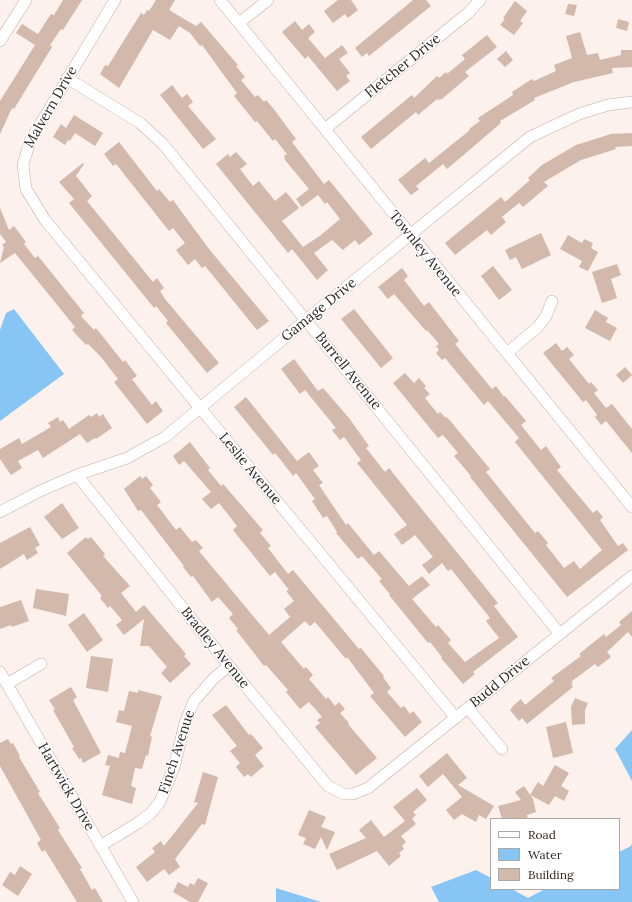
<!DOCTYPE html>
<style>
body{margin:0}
#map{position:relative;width:632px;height:902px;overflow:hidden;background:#fcf1ec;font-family:Lora,serif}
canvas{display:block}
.legend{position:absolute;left:490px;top:818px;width:130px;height:72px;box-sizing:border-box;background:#fff;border:1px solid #aca8a7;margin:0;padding:5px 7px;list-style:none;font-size:12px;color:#302622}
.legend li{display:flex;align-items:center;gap:8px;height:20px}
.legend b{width:20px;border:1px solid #aca8a7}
</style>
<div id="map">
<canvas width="632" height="902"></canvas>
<ul class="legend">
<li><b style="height:5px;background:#fff"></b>Road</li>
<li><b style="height:11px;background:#87c5f5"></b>Water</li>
<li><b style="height:11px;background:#d3b8ac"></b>Building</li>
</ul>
</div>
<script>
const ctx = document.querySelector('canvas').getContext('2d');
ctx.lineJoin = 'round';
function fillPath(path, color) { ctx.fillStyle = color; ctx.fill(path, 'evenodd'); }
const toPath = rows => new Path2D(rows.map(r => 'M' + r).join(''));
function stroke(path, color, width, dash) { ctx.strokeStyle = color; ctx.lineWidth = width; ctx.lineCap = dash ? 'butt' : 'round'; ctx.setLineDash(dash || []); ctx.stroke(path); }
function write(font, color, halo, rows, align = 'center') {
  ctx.font = font + ' Lora,serif'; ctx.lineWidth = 3; ctx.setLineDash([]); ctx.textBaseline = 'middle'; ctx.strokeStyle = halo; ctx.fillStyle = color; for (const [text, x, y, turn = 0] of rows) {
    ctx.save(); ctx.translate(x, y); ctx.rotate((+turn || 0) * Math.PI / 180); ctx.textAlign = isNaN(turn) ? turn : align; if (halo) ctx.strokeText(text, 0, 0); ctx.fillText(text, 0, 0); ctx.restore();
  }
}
fillPath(toPath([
 [14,309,64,374,0,421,0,330,6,313],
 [632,730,632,781,615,749],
 [632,843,632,902,439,902,431,887,476,870,491,878,491,889,512,889,528,898,545,889,619,889,619,852,631,846],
 [276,888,321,902,276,902]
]), '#87c5f5');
fillPath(toPath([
 [63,0,82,0,63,30,61,29,50,45,52,47,14,109,12,108,0,134,0,101,35,45,16,33,22,24,38,34,51,14,54,15],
 [156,0,175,0,169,10,196,26,201,22,238,65,236,66,245,77,241,80,255,97,258,95,264,102,266,100,273,108,296,139,292,142,324,184,329,180,373,234,359,245,355,240,343,250,332,240,314,253,328,270,317,280,292,249,288,253,216,164,228,154,230,157,236,152,247,164,240,169,253,186,259,181,275,201,286,192,299,208,282,221,303,247,321,235,340,219,327,202,325,204,318,195,302,207,296,199,309,189,285,160,284,156,287,154,275,139,273,141,257,121,255,122,234,96,237,93,202,45,200,46,190,33,179,26,170,40,153,30,119,88,100,74,105,65,108,66,141,13,144,15,147,10,149,11],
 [338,0,351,0,358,10,348,18,345,14,333,23,324,11],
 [413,0,426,0,431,6,369,56,367,53,362,57,355,48],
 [515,1,527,11,520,21,523,23,514,35,500,25,505,19,503,18],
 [568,4,577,5,574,16,565,14],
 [618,19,629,22,627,31,616,28],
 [295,21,302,30,309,24,315,32,308,38,325,58,342,45,348,53,339,59,350,73,346,76,350,81,337,91,308,56,305,59,282,32],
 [580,32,587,55,598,53,600,60,621,55,621,50,632,50,632,67,612,68,613,73,574,82,534,98,535,100,500,121,501,123,447,169,443,164,416,186,419,189,411,195,398,180,425,158,429,163,470,130,469,129,480,121,478,118,513,95,512,92,532,79,534,81,556,71,554,65,572,58,566,36],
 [487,35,497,47,465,72,469,76,442,99,438,100,437,99,418,115,416,112,371,149,361,137,412,95,414,98,437,76,439,78,446,72,447,74,465,59,462,55],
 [506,51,513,60,505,67,497,59],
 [172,85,182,98,187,94,193,102,188,106,216,139,203,149,160,95],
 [74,115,103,133,95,146,75,133,70,141,68,140,65,145,53,137,61,124,66,128],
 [632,133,632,146,615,147,616,149,581,160,544,182,548,186,523,207,519,203,502,217,506,222,491,235,487,230,455,255,445,243,501,197,505,202,530,180,528,178,542,165,576,145,611,134],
 [119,142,157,191,159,189,170,202,173,200,209,249,269,321,257,330,205,266,202,268,195,259,188,265,176,250,185,243,173,228,169,231,116,164,113,166,104,154],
 [83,163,84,164,76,176,92,196,87,201,153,282,157,278,164,288,160,291,165,299,219,363,207,373,166,323,168,321,156,306,154,308,69,203,74,199,59,182],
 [0,208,9,230,14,226,26,242,24,244,35,258,38,256,84,313,81,316,94,330,96,328,123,362,125,360,137,376,132,379,152,405,156,401,163,411,147,424,114,382,118,379,101,357,88,344,86,345,72,330,75,327,15,253,0,263,4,247,2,245,6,242,0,234],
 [541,233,551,255,522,269,516,257,510,260,505,250],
 [568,235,582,243,584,239,593,243,591,248,598,252,588,271,579,267,582,261,560,249],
 [617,264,621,275,611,279,617,298,602,303,592,272],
 [493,266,512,290,499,300,481,276],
 [402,268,408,276,404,280,424,306,429,302,459,341,455,344,492,389,496,386,504,397,505,396,526,421,521,425,541,450,546,446,561,467,557,470,593,513,597,510,603,517,600,520,618,546,623,543,628,550,567,597,470,477,471,476,454,456,458,453,443,435,438,438,393,383,405,373,414,383,419,378,426,386,424,388,430,394,425,398,438,414,440,412,446,418,447,417,490,469,486,472,535,533,538,531,548,543,546,545,564,568,574,561,580,569,602,550,515,442,519,438,488,401,484,405,445,358,442,360,436,353,439,350,436,346,439,344,427,330,426,331,394,294,388,299,378,287],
 [354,309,393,358,381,368,341,319],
 [595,310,608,318,606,322,617,328,610,341,585,328],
 [556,343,562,351,567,347,574,355,569,359,589,384,591,382,598,390,594,393,606,408,612,404,632,429,632,453,606,421,601,425,595,417,597,415,586,400,583,402,543,353],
 [294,359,318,391,323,388,349,418,369,446,366,448,385,472,389,468,408,492,498,603,494,606,518,637,473,672,475,674,463,684,441,658,442,657,430,642,428,643,389,595,390,594,379,581,382,579,362,556,358,559,336,533,337,532,327,516,323,518,312,501,315,499,296,473,293,476,280,459,275,453,273,455,234,407,246,397,297,461,309,452,319,466,313,470,323,483,319,485,346,525,348,523,374,555,379,551,409,586,422,576,430,585,412,599,436,627,438,625,451,640,448,643,465,662,499,638,486,621,490,618,451,569,448,571,442,563,429,574,422,565,433,557,415,535,402,545,394,534,407,525,357,463,361,460,344,437,340,440,332,430,336,428,305,390,300,394,281,369],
 [625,367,632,375,623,383,616,375],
 [97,413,99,417,103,414,112,428,96,439,95,438,87,443,80,434,43,458,38,450,18,461,22,468,11,475,0,459,0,449,19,438,22,444,51,427,48,423,58,417,60,422,63,420,69,429,89,415,91,417],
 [190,442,210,468,208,470,221,486,223,484,263,530,260,533,271,546,268,548,288,574,293,570,359,649,361,648,384,676,383,677,391,688,387,692,401,708,404,706,410,714,413,711,422,722,405,737,370,696,374,693,347,657,346,659,315,622,310,626,305,621,281,642,304,669,306,667,313,675,309,679,326,699,328,697,335,706,339,702,345,709,340,713,349,723,348,724,377,758,356,775,315,727,320,723,317,720,322,717,309,702,300,709,286,692,288,690,266,665,264,666,236,630,238,629,229,618,233,614,218,597,212,602,193,576,191,577,183,567,184,566,141,510,138,511,124,489,140,476,142,479,146,476,153,485,150,488,161,502,157,505,176,530,180,527,192,542,196,540,203,548,199,551,269,635,290,617,284,609,294,601,286,591,289,590,275,572,270,576,233,530,237,526,219,503,211,509,202,499,211,492,184,461,179,465,173,456],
 [62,503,79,528,62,539,44,517],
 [30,527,40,545,35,548,38,553,27,560,24,554,0,569,0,543],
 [86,537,88,539,91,537,105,554,103,556,130,586,121,593,136,612,144,605,186,654,184,656,191,664,170,683,161,673,167,667,149,646,140,646,144,619,124,635,116,625,122,620,110,606,108,608,100,598,102,596,67,553],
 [36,589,69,594,66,616,33,608],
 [21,600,29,621,12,627,11,625,0,629,0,607],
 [632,611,632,637,628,632,607,652,611,657,598,667,595,664,572,681,573,683,571,684,573,687,527,724,522,718,519,721,510,710,513,706,521,699,525,705,554,681,551,678,581,656,579,654,604,634,606,637,621,625,619,622],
 [84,613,103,640,87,652,68,625],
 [91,656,113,659,108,692,86,688],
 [71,687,77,697,73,700,101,753,83,763,81,758,79,759,72,748,74,747,53,710,55,709,49,700],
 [138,690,162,696,150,736,152,737,148,756,146,755,142,769,135,768,131,786,136,788,132,804,102,795,110,766,105,765,108,755,119,758,120,752,125,753,132,726,116,722,119,710,124,711,129,691,138,693],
 [575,698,588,703,585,710,585,724,572,725,571,707],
 [226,705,249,735,251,734,263,748,255,755,264,766,251,777,248,774,244,777,236,767,240,763,230,751,237,746,212,715],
 [566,722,573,753,553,758,546,727],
 [8,739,11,744,13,743,20,756,19,757,40,792,38,793,60,828,58,830,82,868,80,869,92,890,95,888,103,902,77,902,45,850,42,852,37,843,41,840,0,766,0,743],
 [447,753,467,778,458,785,494,806,486,819,479,815,476,822,462,814,454,820,446,810,462,797,443,774,428,787,419,776],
 [555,765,569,773,561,786,569,791,564,801,555,796,549,805,530,795,538,782,543,786],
 [203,772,218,777,205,825,202,824,175,859,180,867,169,875,164,869,147,882,136,867,155,852,152,848,161,841,164,846,198,803,194,802],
 [524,786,533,799,536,812,527,815,528,819,502,819,498,806,521,800,515,792],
 [417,788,427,800,413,812,416,815,412,819,416,824,401,836,406,842,402,846,404,849,399,853,401,856,389,866,377,851,337,870,329,854,366,838,359,830,371,820,384,837,405,821,393,807],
 [309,810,326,817,321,827,335,832,327,850,321,837,315,849,303,844,306,838,298,835],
 [20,866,32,874,18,896,2,885,10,872,15,875],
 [198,878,208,883,198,902,190,902,173,892,178,882,188,887,190,883,194,885]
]), '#d3b8ac');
const street = toPath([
 [115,0,30,141,23,165,26,189,45,220,456,718],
 [220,0,632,507],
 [239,23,268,0],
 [0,41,26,0],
 [67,78,140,123,163,144,560,634],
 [325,129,468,13,480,0],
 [507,353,538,327,546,316,552,301],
 [77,475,229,666,328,786,344,794,353,794,368,788,632,576],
 [0,512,40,491,77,475,127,458,165,437,306,320,530,137,579,114,608,105,632,102],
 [0,672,133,902],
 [7,684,41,664],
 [468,708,502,749],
 [100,846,138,823,150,814,160,802,174,767,185,723,194,701,214,678,229,666]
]);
stroke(street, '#c8ada1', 12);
stroke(street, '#fff', 11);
write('14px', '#302622', '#fff', [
 ["Fletcher Drive",403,66,-39],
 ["Malvern Drive",51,107,-60],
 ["Townley Avenue",425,254,51],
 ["Gamage Drive",319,310,-39],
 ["Burrell Avenue",348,371,51],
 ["Leslie Avenue",250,469,50],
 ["Bradley Avenue",215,648,51],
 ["Budd Drive",500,682,-39],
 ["Finch Avenue",177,752,-72],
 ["Hartwick Drive",66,787,60]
]);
</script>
